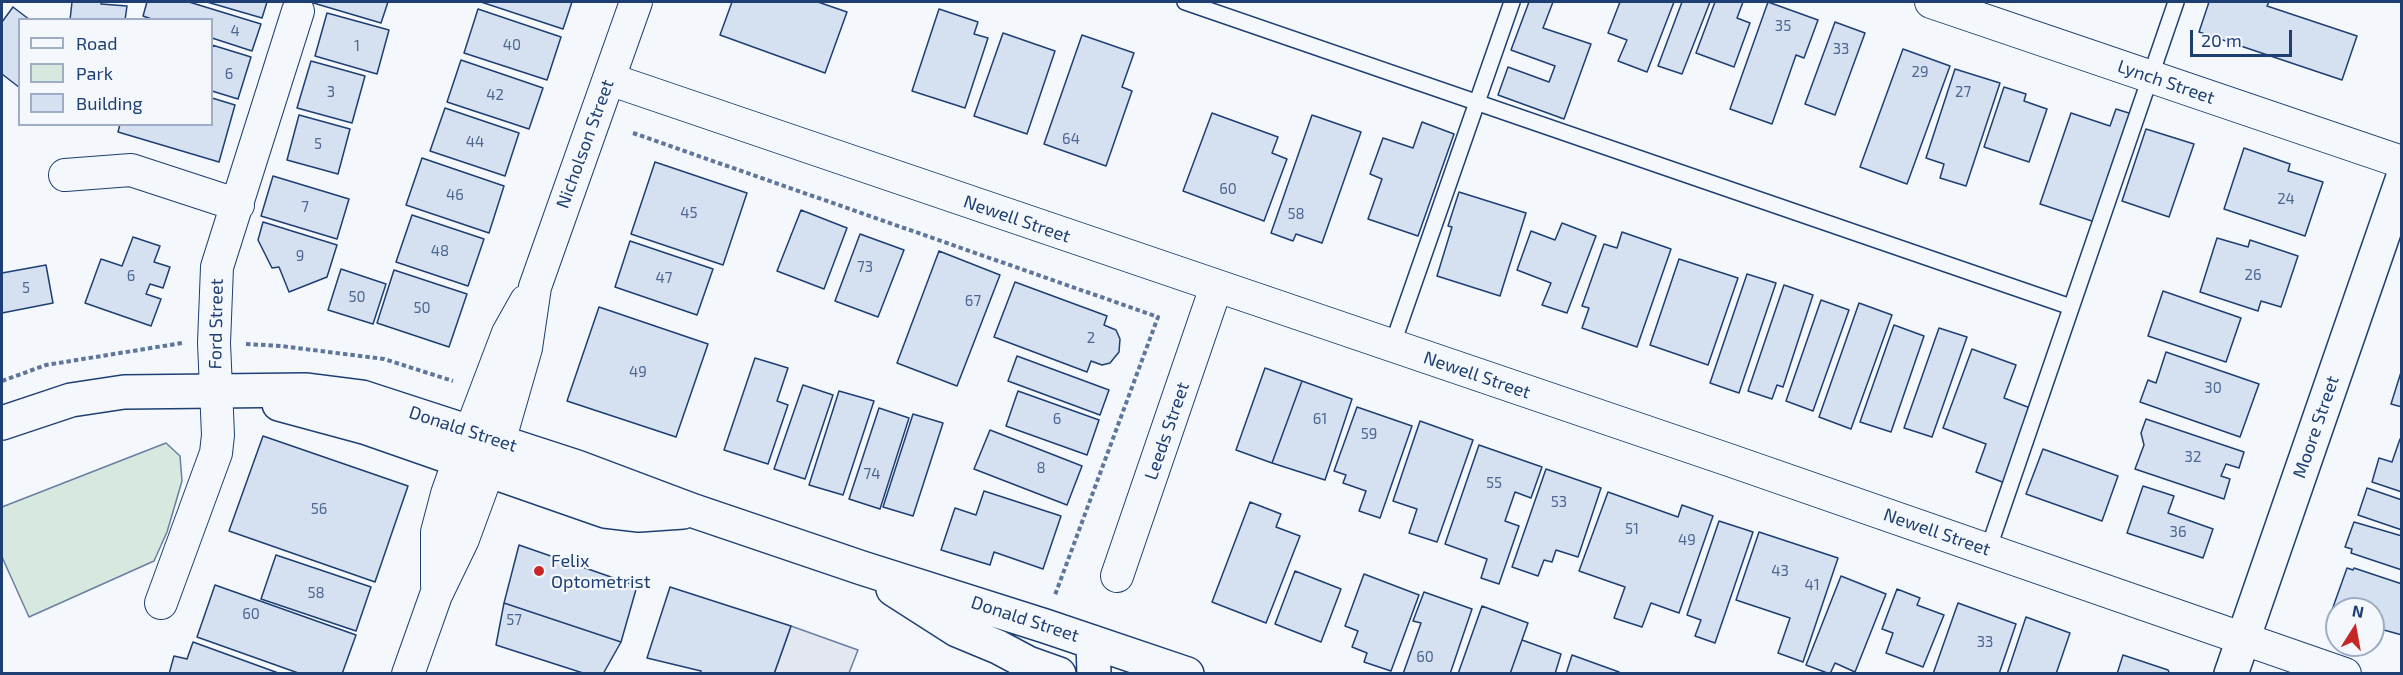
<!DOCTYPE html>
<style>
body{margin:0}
#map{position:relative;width:2403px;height:675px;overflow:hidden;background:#f4f7fb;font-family:"Exo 2",sans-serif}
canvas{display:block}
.frame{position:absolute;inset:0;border:3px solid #1d3f73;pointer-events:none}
.legend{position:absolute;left:18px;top:18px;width:195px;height:108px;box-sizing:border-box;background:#f4f7fb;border:2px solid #9eadc5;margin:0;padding:8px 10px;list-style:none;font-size:18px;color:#1d3f73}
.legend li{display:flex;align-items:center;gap:12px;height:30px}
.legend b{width:30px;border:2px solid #9eadc5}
.north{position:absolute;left:2325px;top:597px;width:60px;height:60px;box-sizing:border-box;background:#f4f7fb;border:2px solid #9eadc5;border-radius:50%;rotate:11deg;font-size:16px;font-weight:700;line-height:24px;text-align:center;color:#1d3f73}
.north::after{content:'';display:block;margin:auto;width:21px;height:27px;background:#c62828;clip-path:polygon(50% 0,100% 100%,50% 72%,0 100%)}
.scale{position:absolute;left:2190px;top:30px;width:102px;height:27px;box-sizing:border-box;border:3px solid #1d3f73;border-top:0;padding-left:8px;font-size:18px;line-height:21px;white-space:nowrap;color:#1d3f73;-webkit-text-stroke:4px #f4f7fb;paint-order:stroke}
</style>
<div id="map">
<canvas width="2403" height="675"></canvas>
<div class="frame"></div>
<ul class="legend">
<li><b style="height:8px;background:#f4f7fb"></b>Road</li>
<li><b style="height:16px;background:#d7e8df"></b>Park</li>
<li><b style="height:16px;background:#d5e0f0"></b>Building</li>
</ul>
<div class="north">N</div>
<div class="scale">20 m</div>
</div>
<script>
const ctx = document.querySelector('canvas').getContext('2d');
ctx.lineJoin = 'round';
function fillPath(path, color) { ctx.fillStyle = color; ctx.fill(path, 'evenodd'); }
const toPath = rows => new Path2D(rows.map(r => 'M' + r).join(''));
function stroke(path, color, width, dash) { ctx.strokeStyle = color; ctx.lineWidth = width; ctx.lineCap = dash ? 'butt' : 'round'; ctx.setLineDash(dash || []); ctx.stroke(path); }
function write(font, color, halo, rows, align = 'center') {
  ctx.font = font + ' "Exo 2",sans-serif'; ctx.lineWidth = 4.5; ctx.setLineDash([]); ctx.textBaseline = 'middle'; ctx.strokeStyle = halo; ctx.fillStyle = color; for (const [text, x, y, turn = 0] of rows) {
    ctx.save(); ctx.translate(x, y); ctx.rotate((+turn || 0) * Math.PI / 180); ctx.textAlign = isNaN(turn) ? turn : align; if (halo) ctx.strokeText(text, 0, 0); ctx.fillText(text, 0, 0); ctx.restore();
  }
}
const green = toPath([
 [166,443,180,456,182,481,167,532,154,561,29,617,2,557,2,507,166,443]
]);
fillPath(green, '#d7e8df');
stroke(green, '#687fa3', 1.5);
const parking = toPath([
 [791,626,858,650,849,673,774,674,791,626]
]);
fillPath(parking, '#e3e8f0');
stroke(parking, '#687fa3', 1.5);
const building = toPath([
 [72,2,102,2,101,4,127,6,125,20,70,20,72,2],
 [147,2,189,2,261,24,252,51,212,38,212,20,154,20,143,16,147,2],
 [207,2,267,2,262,18,207,2],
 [310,2,388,2,381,23,310,2],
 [481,2,572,2,563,29,481,2],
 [732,2,818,2,847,12,825,73,720,35,732,2],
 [1529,2,1553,2,1543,28,1591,44,1564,119,1498,95,1508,67,1549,82,1555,66,1511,50,1529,2],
 [1620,2,1674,2,1647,72,1618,61,1627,40,1608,33,1620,2],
 [1682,2,1710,2,1682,74,1658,66,1682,2],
 [1715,2,1743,2,1737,18,1750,23,1734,67,1696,53,1715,2],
 [1768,2,1818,20,1804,58,1796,55,1772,124,1730,109,1768,2],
 [2209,2,2269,2,2267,6,2357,36,2342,80,2199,32,2209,2],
 [13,7,30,20,20,20,20,88,2,74,2,22,13,7],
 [478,9,561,37,547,80,464,53,478,9],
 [939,9,978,22,974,34,988,38,965,108,912,91,939,9],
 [327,13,389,30,377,74,315,56,327,13],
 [1835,22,1865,33,1835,115,1805,104,1835,22],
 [1003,33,1055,51,1027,134,974,116,1003,33],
 [1082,35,1134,53,1122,87,1132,91,1106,166,1044,144,1082,35],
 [212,45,251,57,238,99,212,91,212,45],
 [1903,49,1950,66,1907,184,1860,167,1903,49],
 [461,60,543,88,529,129,447,102,461,60],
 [311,61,365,76,352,123,297,108,311,61],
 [1955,69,2000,83,1966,186,1940,178,1944,164,1926,158,1955,69],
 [2004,87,2026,94,2024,101,2047,109,2029,162,1984,147,2004,87],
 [212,98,235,105,219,162,118,132,120,124,212,124,212,98],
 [445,108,519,133,505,176,430,151,445,108],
 [2116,109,2132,114,2095,222,2040,204,2071,113,2110,126,2116,109],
 [1212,113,1278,137,1272,153,1287,159,1264,221,1183,191,1212,113],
 [299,115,350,129,338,174,287,160,299,115],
 [1312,115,1361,132,1322,243,1296,234,1293,241,1271,233,1312,115],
 [1422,122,1454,134,1418,236,1368,219,1382,179,1370,174,1383,138,1413,148,1422,122],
 [2146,129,2194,144,2169,217,2122,201,2146,129],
 [2244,148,2290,164,2288,171,2323,182,2305,236,2224,209,2244,148],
 [422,158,504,186,489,233,406,205,422,158],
 [655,162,747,193,723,265,631,234,655,162],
 [273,176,349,199,337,239,261,216,273,176],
 [1459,192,1526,213,1500,296,1437,276,1452,227,1448,226,1459,192],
 [801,210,847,228,824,289,777,271,801,210],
 [412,215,484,239,468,286,396,262,412,215],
 [263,222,337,245,327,277,289,292,279,267,272,268,258,240,263,222],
 [1562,223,1596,236,1567,313,1542,305,1551,283,1517,270,1531,231,1555,240,1562,223],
 [1622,232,1671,249,1637,347,1582,328,1589,308,1582,306,1604,244,1617,248,1622,232],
 [860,234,904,250,878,317,835,301,860,234],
 [133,237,160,246,154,262,170,267,163,288,150,284,146,294,161,299,151,326,85,303,101,259,122,266,133,237],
 [2217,238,2248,247,2250,240,2298,256,2281,307,2261,301,2258,311,2200,292,2217,238],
 [630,241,713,269,697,315,615,287,630,241],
 [939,251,1000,275,957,386,897,363,939,251],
 [1679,259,1738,278,1708,365,1650,345,1679,259],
 [46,265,53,303,2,313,2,273,46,265],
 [341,269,386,284,373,324,328,310,341,269],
 [394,270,467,294,449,347,377,323,394,270],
 [1747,274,1776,283,1739,393,1710,383,1747,274],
 [1015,282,1107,316,1104,325,1116,330,1120,339,1119,352,1110,363,1102,365,1091,361,1087,372,994,337,1015,282],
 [1784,285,1813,295,1783,387,1777,385,1772,399,1748,391,1784,285],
 [2163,291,2241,318,2226,362,2148,336,2163,291],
 [1821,300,1849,310,1813,411,1786,401,1821,300],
 [1859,303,1892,315,1851,429,1819,417,1859,303],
 [599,307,708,344,676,437,567,401,599,307],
 [1894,325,1924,336,1891,432,1860,422,1894,325],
 [1939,328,1967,337,1932,437,1904,428,1939,328],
 [1972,349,2016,365,2004,398,2033,409,2005,483,1976,472,1986,444,1943,428,1972,349],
 [2166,352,2259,384,2240,437,2140,402,2148,380,2156,383,2166,352],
 [1017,356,1109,390,1100,415,1008,381,1017,356],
 [755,358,788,368,777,401,788,405,768,464,724,450,755,358],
 [1265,368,1302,381,1272,463,1236,450,1265,368],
 [2402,369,2402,407,2391,404,2402,369],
 [1302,381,1352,399,1325,480,1272,463,1302,381],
 [803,385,833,395,805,479,774,469,803,385],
 [839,391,874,401,843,495,809,485,839,391],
 [1018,391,1099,420,1087,455,1006,426,1018,391],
 [1357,407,1412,426,1380,518,1359,511,1366,491,1343,483,1346,475,1334,471,1357,407],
 [879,408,909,418,880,509,849,499,879,408],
 [913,414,943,423,913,516,883,507,913,414],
 [2146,419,2244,452,2239,468,2226,464,2221,476,2230,479,2224,499,2135,469,2144,445,2141,433,2146,419],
 [1420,421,1473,440,1437,542,1409,533,1417,509,1393,501,1420,421],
 [990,430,1082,466,1067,505,974,469,990,430],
 [263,436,408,486,375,582,229,531,263,436],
 [2400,439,2402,439,2402,492,2372,482,2379,458,2392,462,2400,439],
 [1479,445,1542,467,1531,498,1515,492,1505,521,1519,526,1499,584,1481,578,1487,559,1445,544,1479,445],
 [2043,449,2118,476,2102,521,2026,494,2043,449],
 [1546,469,1601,488,1578,557,1556,550,1552,562,1544,560,1538,576,1512,567,1546,469],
 [2143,486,2174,496,2168,513,2213,529,2203,558,2127,533,2143,486],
 [2367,488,2402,500,2402,530,2358,515,2367,488],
 [984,491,1061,516,1043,569,994,552,990,565,941,550,955,508,976,515,984,491],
 [1608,492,1678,517,1682,505,1713,516,1679,613,1651,603,1642,627,1614,618,1625,587,1579,571,1608,492],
 [1250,502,1281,514,1276,527,1300,536,1266,623,1212,602,1250,502],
 [1719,521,1753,532,1715,643,1695,636,1701,620,1687,615,1719,521],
 [2354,522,2402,536,2402,570,2351,553,2352,549,2345,547,2354,522],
 [1759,532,1838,558,1803,662,1778,653,1790,618,1736,600,1759,532],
 [519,545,637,586,621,642,504,603,519,545],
 [276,555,371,587,356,631,261,599,276,555],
 [2347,568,2353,570,2354,568,2402,584,2402,635,2373,627,2373,609,2337,609,2337,612,2332,610,2347,568],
 [1295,571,1341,589,1321,642,1275,624,1295,571],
 [1364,574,1419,595,1391,671,1364,662,1367,653,1352,647,1358,631,1345,626,1364,574],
 [1841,576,1886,594,1855,672,1835,663,1830,674,1806,665,1841,576],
 [215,585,356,635,342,674,301,674,197,637,215,585],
 [670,587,791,626,774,674,700,674,701,671,647,658,670,587],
 [1897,589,1920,598,1917,605,1944,615,1923,667,1886,653,1893,633,1882,629,1897,589],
 [1424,592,1472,609,1450,674,1403,674,1421,623,1413,621,1424,592],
 [504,603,621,642,603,674,586,674,496,645,504,603],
 [1958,603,2016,624,1999,674,1933,674,1958,603],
 [1482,606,1528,623,1510,674,1458,674,1482,606],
 [2026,617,2070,633,2056,674,2007,674,2026,617],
 [1522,640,1561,654,1555,674,1510,674,1522,640],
 [193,642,281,674,169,674,174,656,187,659,193,642],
 [1572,655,1619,672,1618,674,1566,674,1572,655],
 [2123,655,2168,670,2170,674,2117,674,2123,655]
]);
fillPath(building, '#d5e0f0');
stroke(building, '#1d3f73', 1.5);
const lane = toPath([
 [1185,2,2071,307],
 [1392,346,1512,2],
 [1988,550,2176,2]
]);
const street = toPath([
 [1931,2,2402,162],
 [609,79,1729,460,2345,674],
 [65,175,131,170,238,205],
 [470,433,508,333,526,301],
 [499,442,526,348,535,287,636,2],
 [1117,576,1216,287],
 [437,585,437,532,447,494,459,460],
 [161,603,216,453,218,435,214,343,217,267,298,11],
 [408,674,436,595,463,539,488,471]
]);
const secondary = toPath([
 [279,404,364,427,605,511,639,515,683,512],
 [2,423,71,400,124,392,307,390,362,397,577,467,694,511,862,568,1045,626,1187,674],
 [893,589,957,630,998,647,1028,663,1059,674],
 [1093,642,1094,674]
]);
const primary = toPath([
 [2231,674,2402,180]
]);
stroke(lane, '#1d3f73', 18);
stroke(street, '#1d3f73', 34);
stroke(secondary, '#1d3f73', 36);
stroke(primary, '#1d3f73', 36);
stroke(toPath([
 [633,133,1158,317,1055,595],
 [246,344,281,346,384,359,453,381],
 [2,381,46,365,182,343]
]), '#5e769c', 4, [4.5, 3]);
stroke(lane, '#f4f7fb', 15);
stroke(street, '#f4f7fb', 32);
stroke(secondary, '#f4f7fb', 33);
stroke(primary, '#f4f7fb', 33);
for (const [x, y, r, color] of [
 [539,571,6,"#c62828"]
]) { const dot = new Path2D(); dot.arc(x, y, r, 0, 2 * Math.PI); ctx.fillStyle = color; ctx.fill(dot); stroke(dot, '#f4f7fb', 2); }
write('15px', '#4b6792', null, [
 ["35",1783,26],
 ["4",235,31],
 ["40",512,45],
 ["1",357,46],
 ["33",1841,49],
 ["29",1920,72],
 ["6",229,74],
 ["3",331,92],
 ["27",1963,92],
 ["42",495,95],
 ["64",1071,139],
 ["44",475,142],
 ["5",318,144],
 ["60",1228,189],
 ["46",455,195],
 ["24",2286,199],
 ["7",305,207],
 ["45",689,213],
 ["58",1296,214],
 ["48",440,251],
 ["9",300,256],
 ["73",865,267],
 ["26",2253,275],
 ["6",131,276],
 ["47",664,278],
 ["5",26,288],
 ["50",357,297],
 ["67",973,301],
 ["50",422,308],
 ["2",1091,338],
 ["49",638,372],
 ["30",2213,388],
 ["6",1057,419],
 ["61",1320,419],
 ["59",1369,434],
 ["32",2193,457],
 ["8",1041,468],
 ["74",872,474],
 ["55",1494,483],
 ["53",1559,502],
 ["56",319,509],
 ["51",1632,529],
 ["36",2178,532],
 ["49",1687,540],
 ["43",1780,571],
 ["41",1812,585],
 ["58",316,593],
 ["60",251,614],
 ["57",514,620],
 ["33",1985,642],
 ["60",1425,657]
]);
write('18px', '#1d3f73', '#f4f7fb', [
 ["Lynch Street",2166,82,19],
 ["Nicholson Street",585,144,-70],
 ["Newell Street",1017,219,19],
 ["Ford Street",216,324,-89],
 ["Newell Street",1477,375,19],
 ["Moore Street",2316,427,-71],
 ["Donald Street",463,429,18],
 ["Leeds Street",1167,431,-71],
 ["Newell Street",1937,532,19],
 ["Donald Street",1025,619,18]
]);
write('18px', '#1d3f73', '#f4f7fb', [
 ["Felix",551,561],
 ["Optometrist",551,582]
], 'left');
</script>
